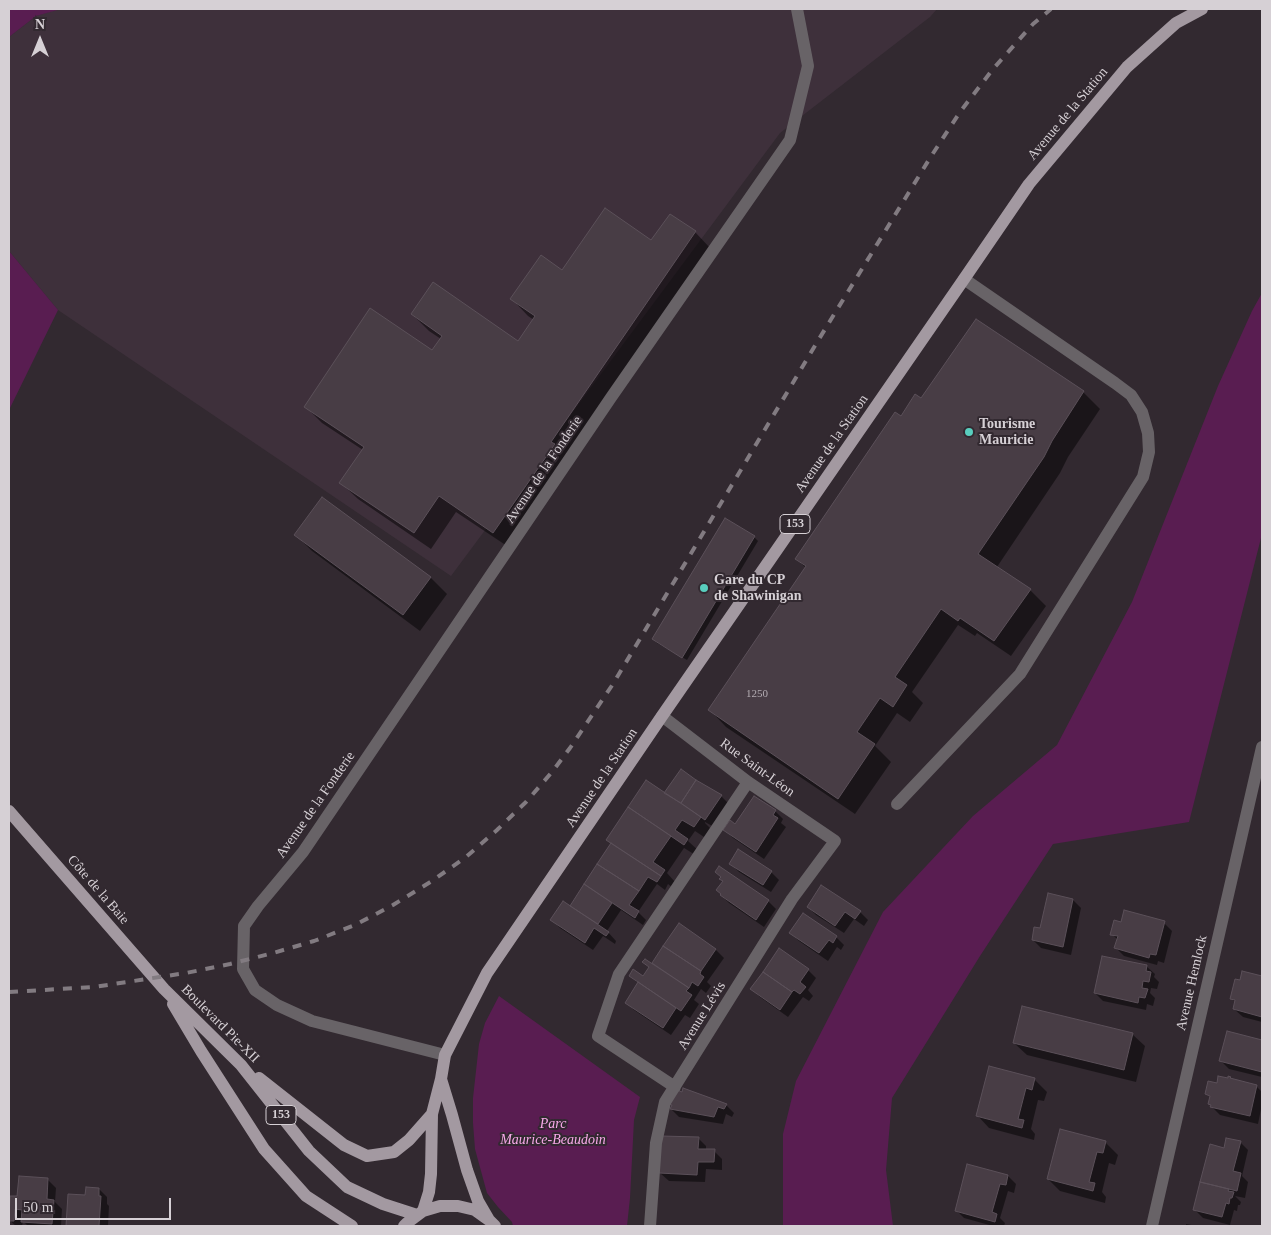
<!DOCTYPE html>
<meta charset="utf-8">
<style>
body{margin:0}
#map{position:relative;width:1271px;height:1235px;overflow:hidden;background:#322930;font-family:Georgia,serif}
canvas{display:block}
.frame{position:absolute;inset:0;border:10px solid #d6d0d5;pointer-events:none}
.north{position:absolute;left:15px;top:15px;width:50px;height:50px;-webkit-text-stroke:4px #322930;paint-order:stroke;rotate:0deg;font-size:14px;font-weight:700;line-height:20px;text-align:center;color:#d6d0d5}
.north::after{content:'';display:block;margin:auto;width:18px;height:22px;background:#d6d0d5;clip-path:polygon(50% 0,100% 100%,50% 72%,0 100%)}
.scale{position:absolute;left:15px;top:1198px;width:156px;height:22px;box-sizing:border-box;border:2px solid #d6d0d5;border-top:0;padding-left:6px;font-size:15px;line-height:18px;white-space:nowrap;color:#d6d0d5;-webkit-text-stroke:4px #322930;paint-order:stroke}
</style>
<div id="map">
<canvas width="1271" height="1235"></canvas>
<div class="frame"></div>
<div class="north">N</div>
<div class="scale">50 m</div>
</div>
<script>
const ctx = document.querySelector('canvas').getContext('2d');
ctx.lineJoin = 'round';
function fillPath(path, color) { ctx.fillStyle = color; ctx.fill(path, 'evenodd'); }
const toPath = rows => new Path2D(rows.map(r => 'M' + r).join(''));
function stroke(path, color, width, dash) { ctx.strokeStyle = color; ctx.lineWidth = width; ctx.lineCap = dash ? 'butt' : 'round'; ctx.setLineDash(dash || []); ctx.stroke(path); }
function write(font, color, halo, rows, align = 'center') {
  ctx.font = font + ' Georgia,serif'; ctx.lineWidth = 4; ctx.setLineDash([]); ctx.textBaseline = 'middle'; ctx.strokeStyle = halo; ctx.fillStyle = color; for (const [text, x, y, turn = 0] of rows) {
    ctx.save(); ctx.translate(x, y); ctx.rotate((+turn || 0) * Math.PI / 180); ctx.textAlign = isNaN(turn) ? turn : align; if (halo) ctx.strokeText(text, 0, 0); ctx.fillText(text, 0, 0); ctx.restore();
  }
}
fillPath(toPath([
 [58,9,937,9,930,17,780,133,451,576,58,310,9,251,9,37,36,16]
]), '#3e303b');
fillPath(toPath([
 [9,9,61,9,36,16,9,37],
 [9,251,58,310,9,410],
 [1262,293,1262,534,1189,822,1053,844,980,956,892,1098,886,1170,893,1226,783,1226,783,1134,796,1081,883,912,973,816,1057,745,1132,602,1218,386,1252,311],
 [499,996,640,1097,634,1120,630,1198,627,1226,513,1226,512,1222,498,1207,487,1193,475,1149,473,1123,473,1098,479,1044,485,1023]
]), '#591d51');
fillPath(toPath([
 [695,232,711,249,510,548,456,512,431,549,358,499,341,483,363,450,322,423,306,407,432,352,441,339,429,331,412,314,518,342,534,320,528,316,512,299,562,272,652,242],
 [976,320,1083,392,1100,409,1068,457,1060,473,997,567,1030,590,1046,606,1011,656,977,633,975,636,958,625,912,692,923,703,910,722,897,713,875,746,891,762,855,814,726,727,710,710,806,568,797,559,901,417,922,400],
 [322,498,431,578,447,594,420,631,312,551,295,534],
 [725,520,754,537,758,541,687,660,657,643,654,639],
 [721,796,729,804,714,827,705,822,705,823,713,831,707,839,695,831,688,841,700,852,697,856,684,848,667,873,676,883,673,888,668,884,665,890,657,884,638,912,646,920,643,925,621,910,607,931,616,941,615,944,603,936,593,950,560,928,552,920,570,908,612,844,670,798],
 [775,811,783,819,781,823,786,827,764,859,733,838,725,830],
 [731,864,771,872,779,880,771,892,739,872],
 [721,895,768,901,776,909,764,927,729,903],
 [1073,900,1081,908,1071,955,1041,948,1033,940],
 [808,907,860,912,868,920,864,926,854,919,844,933,816,915],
 [1164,923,1172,931,1164,963,1158,961,1157,965,1124,956,1116,948,1118,940,1112,934,1122,924],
 [679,925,716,950,724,958,707,982,711,986,706,993,701,989,694,1000,699,1004,690,1018,685,1015,671,1035,634,1010,626,1002,639,984,630,976,643,977,650,968,644,962,652,965],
 [791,933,836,937,844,945,841,950,837,947,828,961,799,941],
 [779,950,808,970,816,978,808,990,813,996,809,1001,803,997,788,1017,760,997,752,989],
 [1146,966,1155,974,1154,977,1159,982,1157,989,1151,988,1150,993,1155,998,1153,1006,1147,1004,1146,1010,1103,1001,1095,993],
 [1243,972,1262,977,1262,1022,1243,1017,1234,1009,1236,1003,1231,998,1241,981],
 [1228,1033,1262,1041,1262,1077,1229,1069,1221,1061],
 [1132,1034,1145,1046,1136,1082,1027,1055,1014,1043],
 [1230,1078,1232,1080,1256,1086,1262,1092,1262,1104,1258,1124,1220,1115,1212,1107,1211,1098,1207,1094,1218,1085,1229,1080],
 [1034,1079,1047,1092,1044,1101,1038,1100,1031,1129,1035,1134,1034,1140,989,1128,977,1115],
 [670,1104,726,1105,734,1113,732,1117,726,1114,723,1124,679,1117,671,1109,673,1106],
 [698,1138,706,1146,706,1150,714,1151,722,1159,722,1170,706,1169,705,1182,669,1181,660,1173],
 [1105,1142,1118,1155,1115,1165,1109,1163,1102,1192,1106,1197,1105,1203,1060,1191,1048,1179],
 [1240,1142,1248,1150,1242,1176,1248,1182,1245,1198,1235,1196,1241,1202,1240,1205,1238,1205,1237,1211,1234,1210,1230,1225,1203,1218,1195,1210,1225,1149],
 [968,1165,1008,1176,1016,1184,1014,1193,1008,1191,1000,1218,1005,1223,1004,1226,993,1226,964,1218,956,1210],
 [48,1180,56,1188,55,1202,62,1209,61,1226,28,1226,23,1221,22,1226,16,1226,9,1220,18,1197],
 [99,1189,107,1197,107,1204,109,1206,108,1226,67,1226,69,1195,86,1196],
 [1186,1224,1197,1226,1186,1226]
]), '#0007');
const building = toPath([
 [605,208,651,240,670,214,696,231,551,442,555,444,493,533,439,496,414,533,339,483,364,447,304,407,370,308,432,350,442,336,411,314,433,282,518,341,535,316,510,299,541,255,562,270,605,208],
 [976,319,1084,391,1052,441,1044,457,978,554,1031,589,994,641,960,618,958,621,941,609,895,677,907,685,893,707,880,698,857,732,875,744,838,799,708,710,806,566,795,559,895,412,901,416,915,394,921,398,976,319],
 [322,497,431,577,403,615,294,535,322,497],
 [725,518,755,536,682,658,652,639,725,518],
 [681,769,696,780,681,803,664,793,681,769],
 [646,780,701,817,694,827,682,820,675,830,688,839,684,845,628,807,646,780],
 [696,780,722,795,705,820,681,803,696,780],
 [754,796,776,810,773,815,778,818,756,852,723,830,730,820,735,824,754,796],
 [628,807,671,836,653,862,665,870,661,876,606,840,628,807],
 [611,843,661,876,657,882,648,877,639,891,597,864,611,843],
 [738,849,772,871,763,885,729,864,738,849],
 [597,864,639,891,629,905,639,911,635,918,584,884,597,864],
 [719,866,769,900,756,920,720,895,721,894,716,890,723,881,719,879,721,877,715,872,719,866],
 [584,884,612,903,598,924,570,906,584,884],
 [821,885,861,911,855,919,845,912,835,926,807,907,821,885],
 [1048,893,1073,899,1063,947,1032,940,1034,927,1040,928,1048,893],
 [563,901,609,932,606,936,594,928,585,943,550,920,563,901],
 [1124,910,1165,921,1156,955,1150,954,1149,958,1114,948,1118,936,1110,935,1114,920,1121,922,1124,910],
 [803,913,837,936,833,943,829,940,819,953,789,933,803,913],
 [679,923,716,949,701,971,663,946,679,923],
 [663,946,701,971,700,974,704,977,698,986,692,982,689,988,652,963,663,946],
 [779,948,809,969,800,982,806,987,800,994,794,990,792,992,763,972,779,948],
 [1102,956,1147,965,1146,971,1151,972,1149,982,1143,981,1142,988,1148,989,1145,998,1139,997,1138,1003,1094,993,1102,956],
 [645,959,689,988,686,991,692,995,681,1011,629,976,633,969,643,976,649,967,642,962,645,959],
 [1242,971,1262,976,1262,1017,1233,1009,1235,1000,1230,999,1235,979,1240,980,1242,971],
 [763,972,792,992,780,1010,750,989,763,972],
 [638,982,676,1008,663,1028,625,1003,638,982],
 [1022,1006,1133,1033,1124,1070,1013,1043,1022,1006],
 [1227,1031,1262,1040,1262,1072,1219,1061,1227,1031],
 [989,1066,1035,1078,1032,1090,1026,1088,1018,1119,1024,1120,1022,1128,976,1116,989,1066],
 [1218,1076,1228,1078,1228,1076,1231,1077,1230,1078,1257,1085,1250,1116,1210,1107,1211,1105,1208,1104,1210,1096,1205,1094,1208,1081,1217,1083,1218,1076],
 [683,1088,727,1104,724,1109,718,1107,714,1117,670,1109,672,1105,669,1104,677,1090,682,1092,683,1088],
 [1060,1129,1106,1141,1103,1153,1097,1152,1089,1182,1095,1183,1093,1191,1047,1179,1060,1129],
 [661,1136,699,1137,698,1149,715,1149,714,1162,698,1162,697,1175,659,1173,661,1136],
 [1226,1138,1241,1141,1233,1171,1241,1173,1237,1191,1200,1182,1210,1144,1224,1148,1226,1138],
 [967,1164,1008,1175,1006,1185,1000,1184,992,1212,997,1214,995,1222,955,1211,967,1164],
 [19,1176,48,1178,47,1199,54,1200,52,1224,21,1222,22,1210,15,1209,14,1221,9,1221,10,1196,17,1196,19,1176],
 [1200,1182,1229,1189,1228,1191,1234,1192,1232,1198,1230,1198,1229,1204,1226,1203,1222,1217,1193,1210,1200,1182],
 [86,1187,99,1188,99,1196,101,1196,99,1226,66,1226,68,1194,85,1195,86,1187]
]);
fillPath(building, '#483d45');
stroke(building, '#5b5059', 1);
stroke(toPath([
 [897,804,1020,674,1143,477,1149,452,1148,433,1142,412,1131,395,1115,383,964,279],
 [445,1055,312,1021,277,1005,255,990,243,969,244,926,258,906,303,852,610,399,790,140,808,66,797,9],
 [675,1087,598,1036,619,974,748,782],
 [650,1226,656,1143,665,1102,792,899,835,841,748,782,662,716],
 [1152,1226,1262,747]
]), '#686367', 12);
stroke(toPath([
 [9,811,164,989,241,1065,309,1151,347,1187,383,1204,417,1215],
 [173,1004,201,1051,264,1149,306,1196,352,1226],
 [259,1078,344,1145,367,1156,394,1152,409,1140,432,1114],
 [441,1079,452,1115,467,1170,478,1201,489,1220],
 [423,1211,429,1192,431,1174,432,1114,441,1079,445,1055,487,973,662,716,964,279,1029,184,1127,67,1176,23,1202,9],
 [404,1226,407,1223,423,1211,440,1206,458,1206,475,1210,489,1220,495,1226]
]), '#a399a1', 12);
stroke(toPath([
 [9,992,94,987,186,973,230,964,273,953,314,941,355,925,393,905,432,881,466,857,497,830,526,802,552,772,570,748,613,684,819,339,930,158,960,112,993,69,1033,24,1051,9]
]), '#827b81', 4, [9, 9]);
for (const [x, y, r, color] of [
 [969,432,5,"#59cebe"],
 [704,588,5,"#59cebe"]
]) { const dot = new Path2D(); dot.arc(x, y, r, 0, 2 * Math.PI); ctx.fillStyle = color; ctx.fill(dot); stroke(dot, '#322930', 2); }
write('11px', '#b2abb1', null, [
 ["1250",757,694]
]);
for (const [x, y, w] of [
 [795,524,30],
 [281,1115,30]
]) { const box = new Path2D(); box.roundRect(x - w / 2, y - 9.5, w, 19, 4); ctx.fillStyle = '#322930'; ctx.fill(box); stroke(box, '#d6d0d5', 1); }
write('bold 12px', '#d6d0d5', null, [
 ["153",795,524],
 ["153",281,1115]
]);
write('14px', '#d6d0d5', '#322930', [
 ["Avenue de la Station",1068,114,-50],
 ["Avenue de la Station",832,444,-55],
 ["Avenue de la Fonderie",544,470,-56],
 ["Rue Saint-Léon",757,768,36],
 ["Avenue de la Station",602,778,-56],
 ["Avenue de la Fonderie",316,805,-55],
 ["Côte de la Baie",98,890,49],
 ["Avenue Hemlock",1192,983,-77],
 ["Avenue Lévis",702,1016,-58],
 ["Boulevard Pie-XII",220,1024,45]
]);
write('bold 14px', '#d6d0d5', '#322930', [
 ["Tourisme",979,424],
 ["Mauricie",979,440],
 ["Gare du CP",714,580],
 ["de Shawinigan",714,596]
], 'left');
write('italic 14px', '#f8a9e9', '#322930', [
 ["Parc",553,1124],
 ["Maurice-Beaudoin",553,1140]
]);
</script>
